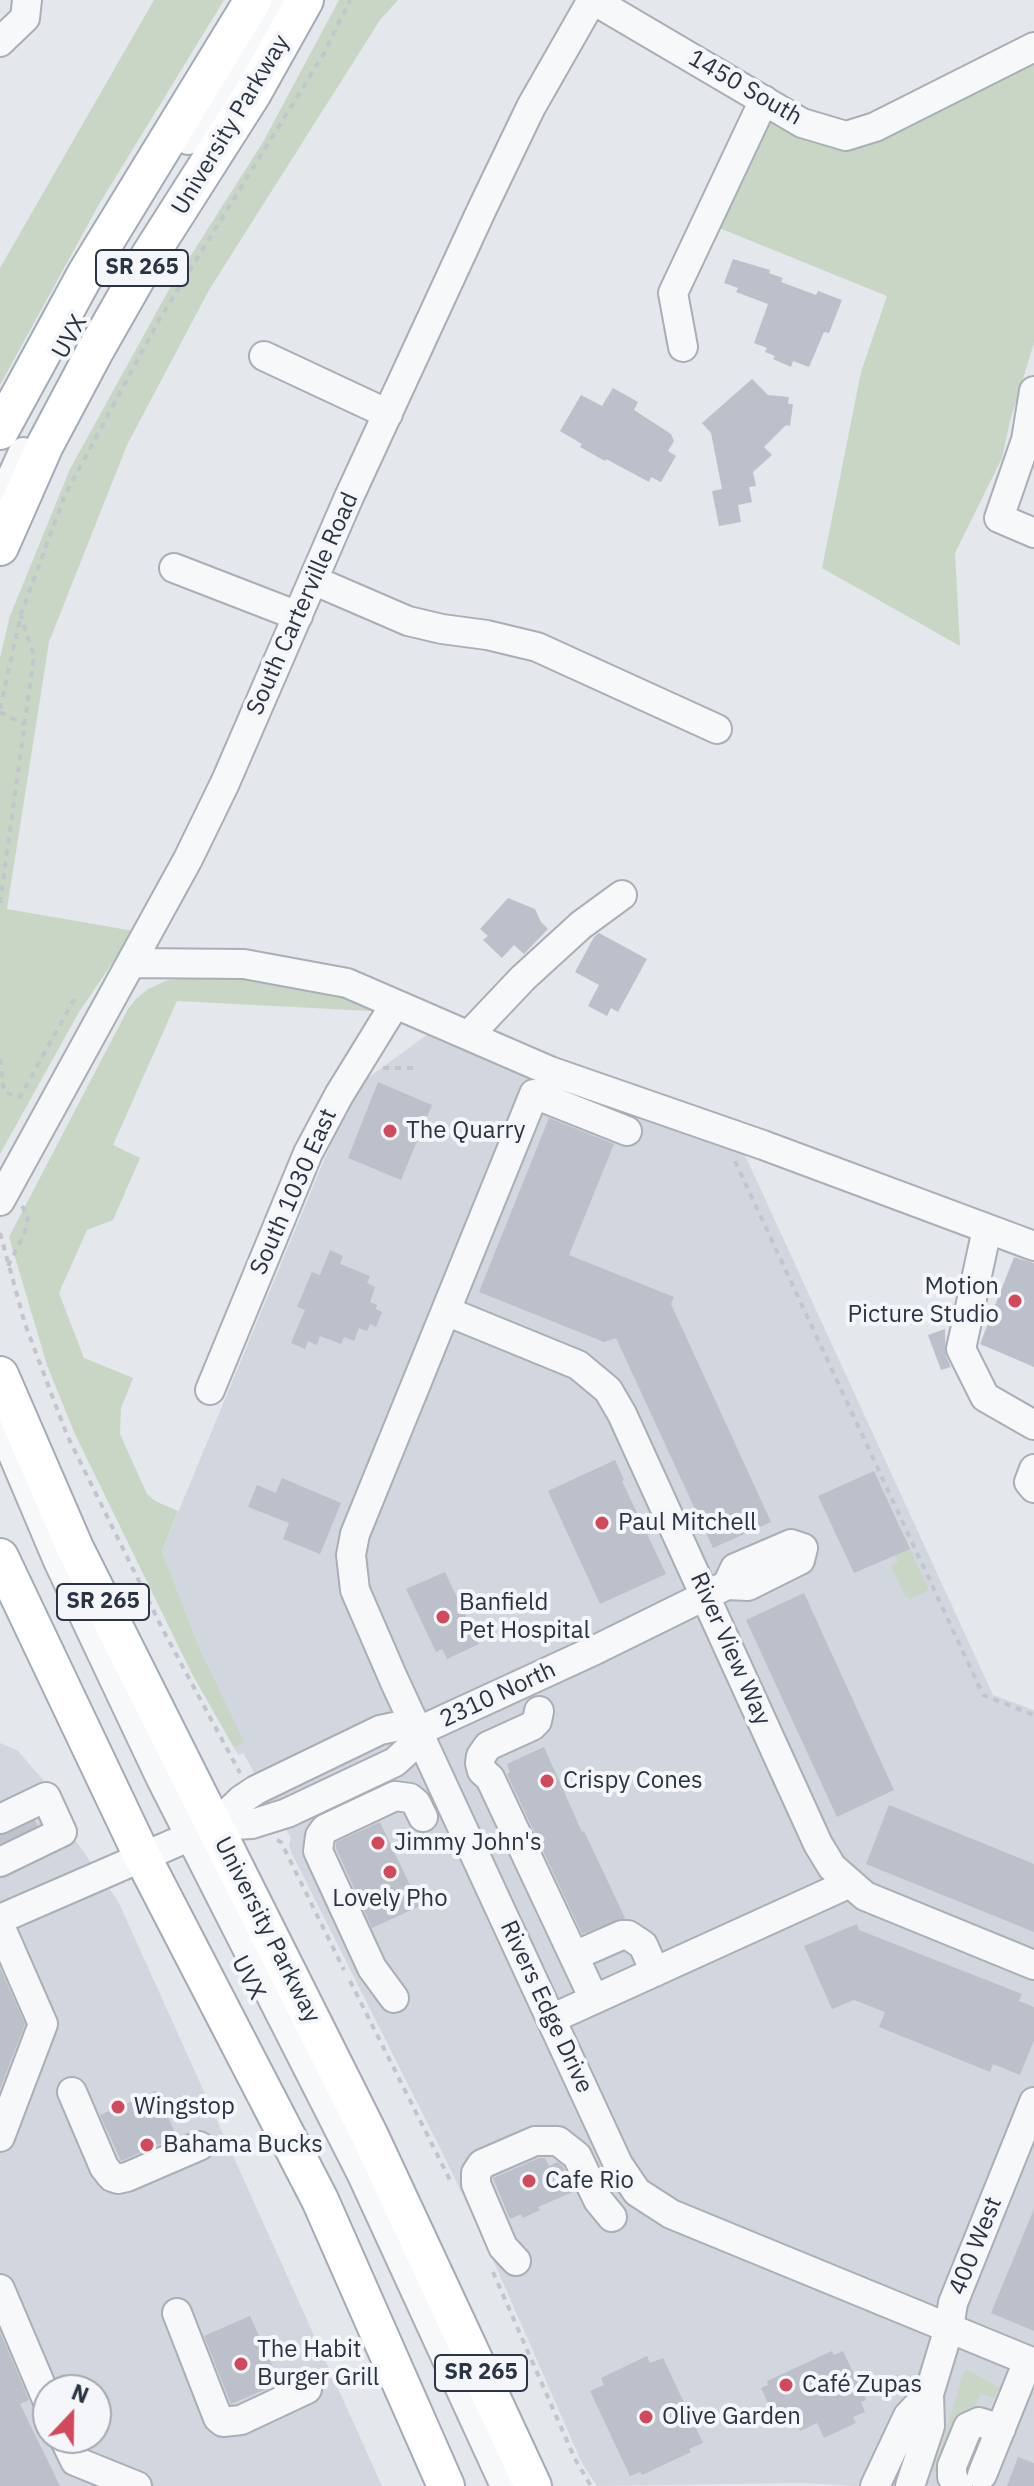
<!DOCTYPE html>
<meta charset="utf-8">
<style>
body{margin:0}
#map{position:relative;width:1034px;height:2486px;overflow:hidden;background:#e4e7ec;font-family:"IBM Plex Sans",sans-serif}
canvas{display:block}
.north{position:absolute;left:32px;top:2374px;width:80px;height:80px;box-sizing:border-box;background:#f4f6f9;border:2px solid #a4a8b1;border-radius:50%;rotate:22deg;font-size:22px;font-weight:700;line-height:32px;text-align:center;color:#2b3445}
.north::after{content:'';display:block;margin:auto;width:28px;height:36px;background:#d1495b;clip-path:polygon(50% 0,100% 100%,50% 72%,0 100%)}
</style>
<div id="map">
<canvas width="1034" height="2486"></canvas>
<div class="north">N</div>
</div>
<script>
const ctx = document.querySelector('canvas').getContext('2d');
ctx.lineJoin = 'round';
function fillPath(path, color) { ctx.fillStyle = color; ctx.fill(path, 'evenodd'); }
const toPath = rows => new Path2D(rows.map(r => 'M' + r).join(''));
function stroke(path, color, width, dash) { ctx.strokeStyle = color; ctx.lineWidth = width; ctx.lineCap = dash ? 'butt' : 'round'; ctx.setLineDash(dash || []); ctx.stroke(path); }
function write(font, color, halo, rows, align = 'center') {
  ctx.font = font + ' "IBM Plex Sans",sans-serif'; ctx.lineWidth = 8; ctx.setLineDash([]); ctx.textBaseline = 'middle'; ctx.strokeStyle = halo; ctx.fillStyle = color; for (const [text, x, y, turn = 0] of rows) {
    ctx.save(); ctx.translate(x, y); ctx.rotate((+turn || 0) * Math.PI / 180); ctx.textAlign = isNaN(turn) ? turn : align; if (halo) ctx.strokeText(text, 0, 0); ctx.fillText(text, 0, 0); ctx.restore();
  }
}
fillPath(toPath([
 [435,1029,743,1151,993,1695,1034,1710,1034,2486,856,2486,803,2483,597,2486,582,2463,483,2237,443,2154,292,1854,289,1845,291,1838,243,1753,239,1755,234,1748,243,1742,199,1647,162,1551,354,1088],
 [0,1743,17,1750,51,1789,71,1834,118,1901,382,2486,0,2486],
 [48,2390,96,2390,96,2438,48,2438]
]), '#d2d6de');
fillPath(toPath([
 [154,0,224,0,98,206,0,385,0,268],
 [339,0,398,0,380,20,209,290,127,445,49,642,7,909,134,931,79,1012,0,1154,0,658,10,616,70,469,167,293,263,142],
 [1034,58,1034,343,1010,421,1002,458,955,553,960,646,822,568,861,372,887,296,719,228,767,126,771,123,784,124,830,141],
 [240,975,303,982,369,1004,371,1011,177,1001,113,1145,140,1158,113,1220,87,1230,59,1293,84,1358,133,1378,121,1408,120,1434,147,1494,155,1501,178,1511,162,1551,199,1647,244,1742,234,1748,191,1672,74,1432,47,1365,9,1237,128,1009,137,998,148,989,168,980],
 [910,1549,929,1590,910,1599,905,1596,891,1566,898,1562,895,1555],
 [967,2370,999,2387,994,2398,980,2394,973,2412,937,2474,931,2467,940,2452,964,2371]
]), '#c9d6c5');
fillPath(toPath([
 [733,259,770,270,769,273,783,278,781,282,816,295,818,291,842,300,829,333,824,332,809,367,793,361,791,367,773,359,775,356,765,352,767,348,754,343,768,304,736,292,738,288,724,283],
 [752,379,768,395,789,397,788,404,793,404,790,426,786,425,764,447,772,455,753,472,756,486,749,487,752,502,738,505,741,522,719,526,712,491,722,489,711,433,702,423],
 [613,388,638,402,634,410,671,434,674,441,668,451,676,456,661,482,651,477,649,482,606,459,605,461,580,447,582,444,560,431,581,395,602,406],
 [508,898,535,909,541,922,548,929,524,954,514,945,502,958,483,940,488,936,480,929],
 [599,933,647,959,618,1012,611,1008,607,1016,588,1006,599,985,575,972,594,937],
 [378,1082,432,1105,401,1180,348,1158],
 [549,1118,614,1144,569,1255,674,1297,671,1304,771,1522,713,1548,616,1338,604,1342,479,1292],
 [330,1250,343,1256,340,1264,370,1276,367,1283,375,1287,370,1302,377,1305,376,1309,382,1312,376,1327,370,1324,367,1331,359,1328,354,1341,344,1337,341,1344,320,1336,317,1345,308,1341,305,1349,291,1343,305,1310,297,1307,312,1272,320,1275],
 [1014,1257,1034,1263,1034,1367,980,1344],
 [945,1329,946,1356,951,1367,941,1370,928,1335],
 [615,1460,624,1480,622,1481,666,1574,600,1604,548,1491],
 [874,1471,910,1549,854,1573,818,1496],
 [282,1478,341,1503,320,1554,283,1539,289,1523,248,1507,257,1485,276,1493],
 [445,1572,479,1644,447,1659,442,1649,436,1652,406,1589],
 [804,1593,894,1790,837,1817,746,1620],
 [544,1747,582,1832,584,1831,625,1918,582,1934,507,1774,510,1772,507,1764],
 [889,1805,1034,1864,1034,1932,866,1864],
 [380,1822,420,1906,372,1928,336,1848,336,1842],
 [857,1924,859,1930,1022,1994,1019,2001,1034,2007,1034,2040,1020,2075,993,2064,990,2072,879,2027,885,2012,854,2000,832,2009,804,1946],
 [0,1968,25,2024,0,2089],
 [156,2091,177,2137,121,2161,100,2115],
 [539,2158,545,2158,549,2166,558,2162,563,2167,575,2191,538,2207,540,2210,523,2218,521,2214,510,2219,493,2178],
 [1034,2209,1034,2331,991,2313],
 [250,2316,280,2383,231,2404,204,2336],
 [0,2332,29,2400,20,2404,60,2486,0,2486],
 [832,2351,834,2355,843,2351,866,2400,861,2402,865,2412,853,2417,856,2423,824,2438,817,2423,800,2431,792,2413,776,2420,761,2388,768,2385,767,2381],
 [647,2356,650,2363,663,2358,703,2443,689,2449,691,2452,642,2475,640,2472,630,2476,590,2391,604,2385,601,2378],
 [1018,2457,1034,2463,1034,2486,1007,2486]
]), '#bbc0ca');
stroke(toPath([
 [20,1822,28,1838],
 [2,1831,10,1847]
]), '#bfc3cb', 28, [28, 14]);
const minor = toPath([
 [593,0,802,123,846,136,875,127,1034,47],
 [0,42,25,18,27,0],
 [188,140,272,0],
 [683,347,673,293,764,100],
 [264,356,388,414],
 [1034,391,1026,440,999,518,1034,533],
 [0,503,23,452],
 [174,568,298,616],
 [313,580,408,621,442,629,487,635,537,647,717,729],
 [132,963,244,964,347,983,550,1071,763,1145,1034,1246],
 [469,1035,523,978,581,925,622,895],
 [627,1131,534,1094,355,1534,351,1555,355,1590,394,1680,618,2164,637,2192,671,2214,1034,2363],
 [0,1201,188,859,225,783,349,497,482,209,531,107,592,0],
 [987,1229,961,1349,985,1397,1034,1425],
 [446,1311,578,1365,608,1390,622,1414,818,1844,832,1867,865,1896,1034,1965],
 [210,1390,308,1153,339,1095,395,1004],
 [0,1424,58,1561,161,1779,362,2175,505,2486],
 [1034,1469,1029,1482,1034,1488],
 [539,1711,537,1721,532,1726,488,1746,481,1756,480,1763,482,1771,490,1778,594,1999],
 [0,1819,46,1797,62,1832,0,1862],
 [214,1826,252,1824,287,1813,395,1762,409,1749,419,1731,595,1650,727,1585,748,1586,800,1560,803,1548,791,1544,735,1568,727,1585],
 [0,1919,214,1826,241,1800,256,1790,380,1730,399,1726,419,1731],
 [0,1926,43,2024,0,2137],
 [574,1956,622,1935,628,1935,643,1945,655,1972],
 [394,1998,372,1968,318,1851,320,1836,325,1829,395,1796,410,1798,416,1803,423,1817],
 [551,2019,848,1884],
 [72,2092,104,2167,112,2177,118,2179,127,2177,199,2146],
 [516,2261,503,2247,476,2184,476,2173,482,2164,535,2141,558,2141,577,2156,598,2200,612,2217],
 [0,2289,48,2402],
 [177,2313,218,2418,223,2422,241,2420,307,2389],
 [64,2438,75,2461,137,2486],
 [982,2475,1028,2361],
 [875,2486,908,2416,929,2394],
 [910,2486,930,2426,929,2394,949,2328,953,2303,1034,2102],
 [958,2486,952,2477,952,2466,968,2427,979,2422,1001,2429]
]);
const major = toPath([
 [0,431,85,275,253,0],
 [0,547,45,445,95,351,148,258,253,93,305,0],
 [0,1375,75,1548,370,2136,533,2486],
 [0,1557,143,1858,320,2200,446,2486]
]);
stroke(minor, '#a9aeb7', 32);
stroke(major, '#a3abb8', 40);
stroke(toPath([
 [0,709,21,614,65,495,159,320,323,55,350,0],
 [0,712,25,725],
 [0,903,34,656,21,616],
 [0,1059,4,1092,20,1097,75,998],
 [383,1068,416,1068],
 [735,1161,983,1695,1034,1715],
 [0,1233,25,1324,67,1435,163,1630,240,1773],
 [8,1266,25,1232,28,1216,22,1206],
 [277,1840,281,1842,344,1970],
 [350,1981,452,2184],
 [493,2272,575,2459,591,2486]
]), '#c2c5cb', 4, [6, 6]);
stroke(minor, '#f7f8fa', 28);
stroke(major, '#fff', 36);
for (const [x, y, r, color] of [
 [390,1131,8,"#d1495b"],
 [1015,1301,8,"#d1495b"],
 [602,1523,8,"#d1495b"],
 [443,1617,8,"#d1495b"],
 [547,1781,8,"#d1495b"],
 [378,1843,8,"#d1495b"],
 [390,1872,8,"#d1495b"],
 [118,2107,8,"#d1495b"],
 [147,2145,8,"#d1495b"],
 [529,2181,8,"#d1495b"],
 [241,2364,8,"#d1495b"],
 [786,2385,8,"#d1495b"],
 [646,2417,8,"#d1495b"]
]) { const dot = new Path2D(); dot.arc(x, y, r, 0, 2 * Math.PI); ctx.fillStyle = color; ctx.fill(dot); stroke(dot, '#f4f6f9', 3); }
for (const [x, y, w] of [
 [142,268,92],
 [103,1602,92],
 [481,2373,92]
]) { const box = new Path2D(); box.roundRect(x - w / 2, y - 18, w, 36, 6); ctx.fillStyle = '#f4f6f9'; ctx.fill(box); stroke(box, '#2b3445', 2); }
write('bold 22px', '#2b3445', null, [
 ["SR 265",142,268],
 ["SR 265",103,1602],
 ["SR 265",481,2373]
]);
write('24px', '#2b3445', '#f4f6f9', [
 ["1450 South",745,88,30],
 ["University Parkway",231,125,-59],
 ["UVX",70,337,-61],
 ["South Carterville Road",303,604,-66],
 ["South 1030 East",294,1192,-66],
 ["River View Way",730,1649,66],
 ["2310 North",498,1695,-25],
 ["University Parkway",267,1930,63],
 ["UVX",248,1978,63],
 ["Rivers Edge Drive",546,2007,65],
 ["400 West",976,2246,-68]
]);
write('24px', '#2b3445', '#f4f6f9', [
 ["The Quarry",406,1131],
 ["Motion",999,1287,"right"],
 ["Picture Studio",999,1315,"right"],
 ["Paul Mitchell",618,1523],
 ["Banfield",459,1603],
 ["Pet Hospital",459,1631],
 ["Crispy Cones",563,1781],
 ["Jimmy John's",394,1843],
 ["Lovely Pho",390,1899,"center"],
 ["Wingstop",134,2107],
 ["Bahama Bucks",163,2145],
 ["Cafe Rio",545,2181],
 ["The Habit",257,2350],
 ["Burger Grill",257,2378],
 ["Café Zupas",802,2385],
 ["Olive Garden",662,2417]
], 'left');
</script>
